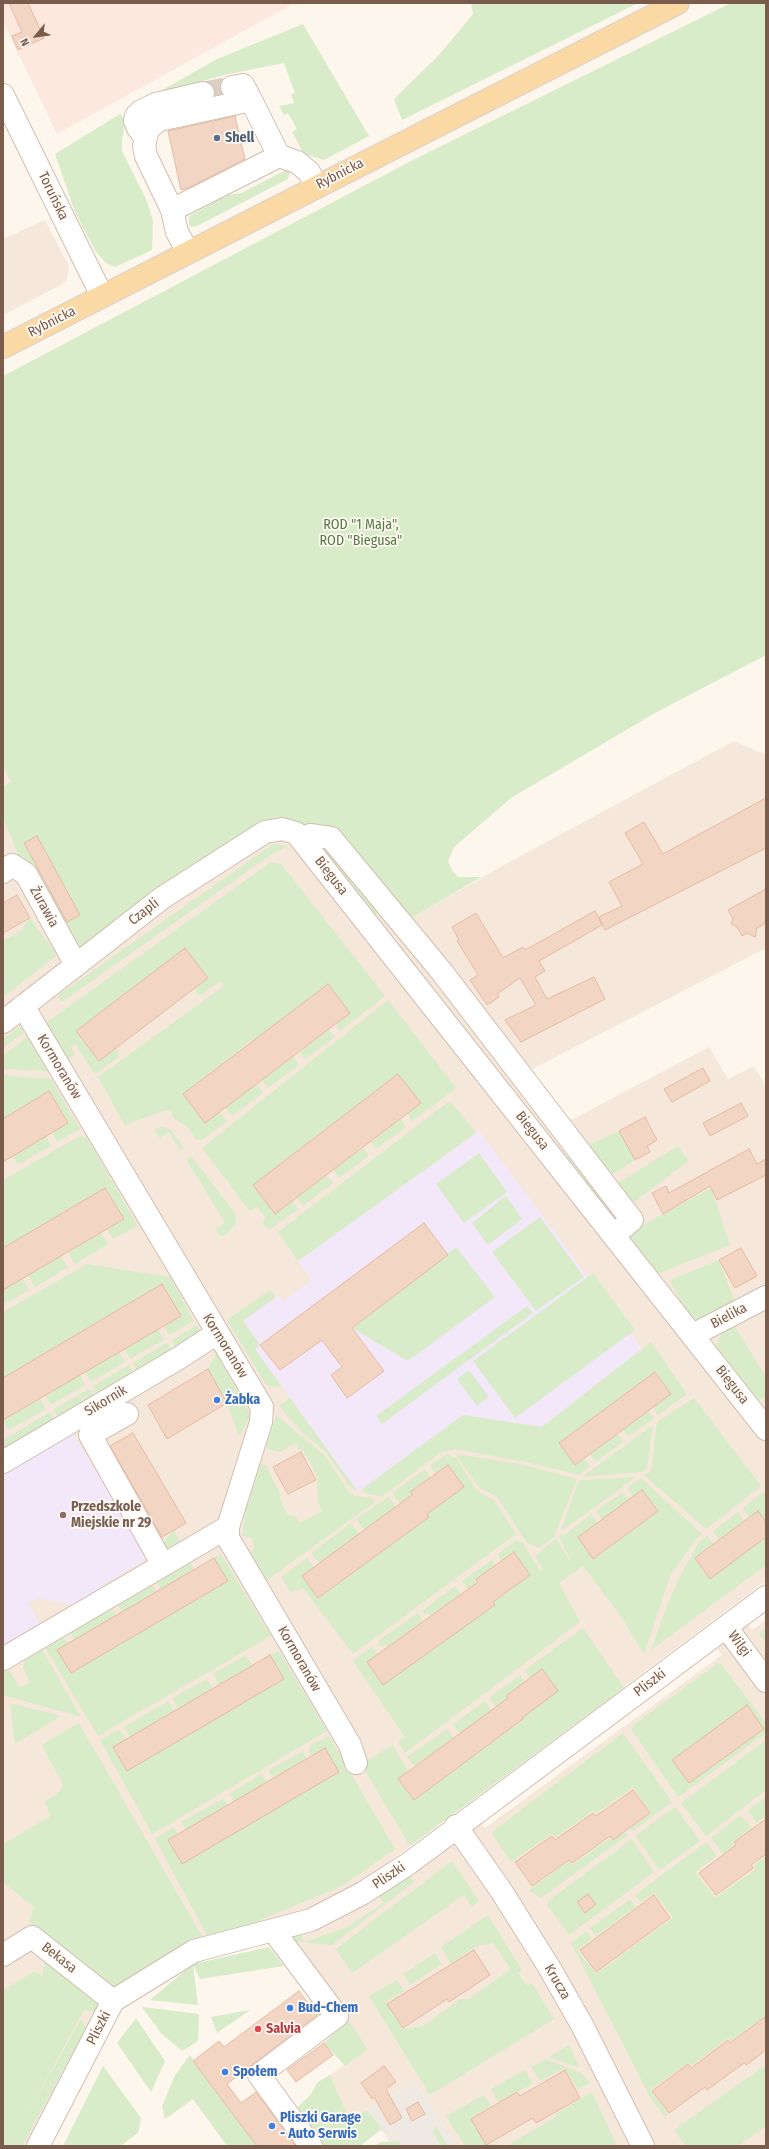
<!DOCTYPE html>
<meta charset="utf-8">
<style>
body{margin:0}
#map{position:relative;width:769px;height:2149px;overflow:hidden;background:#fdf6ec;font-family:"Fira Sans Condensed",sans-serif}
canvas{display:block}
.frame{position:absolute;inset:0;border:4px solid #7a5c4d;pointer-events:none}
.north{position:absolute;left:16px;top:16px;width:40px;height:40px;-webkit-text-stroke:3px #fffaf3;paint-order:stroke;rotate:241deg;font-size:11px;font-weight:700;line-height:16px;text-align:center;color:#7a5c4d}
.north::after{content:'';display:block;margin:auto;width:14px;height:18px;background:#7a5c4d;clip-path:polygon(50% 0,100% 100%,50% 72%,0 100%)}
</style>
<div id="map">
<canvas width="769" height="2149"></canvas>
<div class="frame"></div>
<div class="north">N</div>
</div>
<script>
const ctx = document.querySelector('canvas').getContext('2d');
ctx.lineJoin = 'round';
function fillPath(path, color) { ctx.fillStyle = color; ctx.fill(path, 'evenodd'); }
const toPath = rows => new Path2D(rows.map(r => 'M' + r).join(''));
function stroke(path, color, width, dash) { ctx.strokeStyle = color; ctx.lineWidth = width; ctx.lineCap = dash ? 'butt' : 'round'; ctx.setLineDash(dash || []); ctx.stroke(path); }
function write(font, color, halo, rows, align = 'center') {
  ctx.font = font + ' "Fira Sans Condensed",sans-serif'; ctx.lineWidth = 3.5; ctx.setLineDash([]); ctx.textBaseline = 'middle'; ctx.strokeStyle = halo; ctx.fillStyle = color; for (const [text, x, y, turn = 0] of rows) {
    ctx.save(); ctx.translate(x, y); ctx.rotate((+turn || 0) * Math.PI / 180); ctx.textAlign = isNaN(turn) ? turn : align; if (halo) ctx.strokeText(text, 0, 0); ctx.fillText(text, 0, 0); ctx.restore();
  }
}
fillPath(toPath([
 [45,220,69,266,67,280,61,285,3,315,3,239],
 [734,741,766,755,766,948,521,1075,560,1126,709,1047,728,1079,754,1066,766,1087,766,1581,358,1885,306,1909,209,1939,112,1999,32,2146,3,2146,3,818,26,874,282,829,368,923,387,905,403,923,502,866],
 [745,1620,752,1630,766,1620,766,2146,457,2146,415,2082,350,2120,330,2075,368,2049,289,1937,451,1842,459,1846,471,1830,477,1817,485,1828,722,1655,714,1644]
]), '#f5e8da');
fillPath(toPath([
 [3,3,291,3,291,5,57,134,3,22],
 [3,766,12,782,3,787]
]), '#fde8e0');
fillPath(toPath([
 [415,2082,457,2146,402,2146,399,2141,390,2142,367,2110]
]), '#efe9e4');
fillPath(toPath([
 [479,1131,642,1349,542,1427,463,1415,358,1492,255,1349,260,1344,243,1320,279,1295,283,1301,312,1280,298,1261],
 [71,1430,148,1558,72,1605,38,1598,28,1603,41,1625,3,1648,3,1473]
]), '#f3e8fa');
fillPath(toPath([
 [471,3,638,3,402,120,394,99,439,55,473,14],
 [731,3,766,3,766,655,655,713,511,798,454,847,448,861,453,872,459,877,481,877,403,923,387,905,367,923,282,829,76,965,26,874,3,818,3,787,11,782,3,766,3,376,411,161],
 [303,24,369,136,324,160,304,154,292,132,297,129,288,113,284,115,279,106,294,103,291,94,295,93,284,63,224,75,199,82,199,88,150,97,217,59],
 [120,114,126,120,122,139,122,151,146,199,153,221,152,250,115,267,106,263,96,252,75,212,55,154],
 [288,169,290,171,288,179,197,226,191,227,189,224,189,216,227,195,241,193],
 [273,844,288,846,269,856,62,1002,57,996],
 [271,862,281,864,385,996,340,1031,336,1024,256,1040,254,1038,183,1094,205,1123,220,1111,227,1121,202,1140,197,1140,187,1127,173,1118,172,1112,166,1110,125,1125,98,1077,224,986,221,981,199,996,194,988,208,978,185,948,116,1048,119,1053,119,1057,95,1074,75,1044,71,1046,75,1055,65,1061,43,1025],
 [30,918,57,955,3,997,3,941,22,930],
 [388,1000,456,1088,412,1121,407,1114,421,1103,326,1131,325,1129,253,1185,275,1214,292,1201,298,1209,269,1230,262,1223,266,1218,257,1206,250,1211,202,1148],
 [20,1026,24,1032,3,1048,3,1039],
 [329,1030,335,1037,305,1059,300,1052],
 [27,1037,47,1071,3,1069,3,1056],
 [293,1057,299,1065,268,1088,261,1079],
 [3,1075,51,1079,80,1129,57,1142,52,1132,49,1091,3,1119],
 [256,1083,263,1093,232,1116,225,1107],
 [447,1103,453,1104,476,1133,298,1261,278,1232],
 [401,1119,406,1127,376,1149,371,1142],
 [162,1127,170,1129,184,1148,180,1151,169,1132,160,1138,154,1129],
 [619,1131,635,1160,602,1181,608,1189,678,1146,689,1161,630,1205,622,1229,564,1158,578,1150],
 [46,1136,51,1146,18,1165,13,1156],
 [80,1136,87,1138,138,1226,113,1239,107,1229,124,1219,105,1188,3,1248,3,1180],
 [364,1148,369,1156,339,1178,332,1169],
 [479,1153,507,1192,464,1223,436,1184],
 [191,1156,235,1213,236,1224,226,1235,220,1236,215,1229,225,1223,186,1159],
 [326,1175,333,1183,303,1206,296,1197],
 [711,1188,730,1245,657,1274,626,1234],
 [506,1196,522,1219,488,1245,472,1223],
 [540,1217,584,1277,536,1311,492,1252],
 [101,1233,108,1244,75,1264,68,1252],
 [456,1247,495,1297,408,1361,352,1328],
 [61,1256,68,1267,35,1287,28,1275],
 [719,1260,734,1300,699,1322,686,1312,670,1280],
 [87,1264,170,1277,194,1321,169,1335,164,1326,181,1316,162,1284,3,1378,3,1312],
 [593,1273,635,1330,515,1418,473,1361],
 [23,1279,29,1290,3,1305,3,1290],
 [270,1290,276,1297,243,1321,260,1345,255,1349,281,1386,278,1387,266,1385,227,1320],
 [527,1306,533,1313,382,1424,376,1416],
 [197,1325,202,1333,175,1348,172,1340],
 [734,1325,766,1377,766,1396,759,1401,716,1346,723,1330],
 [158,1329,164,1340,130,1359,124,1349],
 [651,1342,687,1394,658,1415,653,1407,655,1372,559,1443,575,1465,584,1458,590,1466,579,1475,526,1462,455,1449,440,1453,381,1497,365,1493,362,1489,463,1415,542,1427],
 [166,1343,168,1343,172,1350,137,1371,133,1363],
 [119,1352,125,1362,91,1382,85,1372],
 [216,1353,251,1416,239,1436,227,1403,208,1369],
 [129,1365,134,1373,97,1394,96,1393,93,1386],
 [469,1370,489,1397,477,1406,457,1379],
 [80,1375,85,1385,51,1405,45,1395],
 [89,1389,93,1391,94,1396,58,1417,56,1415,54,1409],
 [290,1398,358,1492,349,1485,325,1451,304,1434,279,1406],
 [694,1398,761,1486,706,1529,644,1475,651,1471,657,1422],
 [40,1399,46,1409,9,1430,3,1420],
 [648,1410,654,1418,628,1437,623,1429],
 [48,1413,52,1414,54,1419,3,1453,3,1440],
 [276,1415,325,1456,349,1492,356,1496,372,1498,376,1501,266,1581,250,1554,254,1547,252,1538,242,1536,245,1514,261,1464,268,1466,267,1468,280,1493,281,1502,288,1515,295,1516,300,1522,302,1522,322,1511,318,1502,317,1476,303,1450,299,1451,296,1443,280,1452,266,1449],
 [653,1425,647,1468,642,1472,582,1477],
 [617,1433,623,1442,596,1462,590,1454],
 [447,1454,456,1458,477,1491,494,1500,516,1534,353,1654,303,1588,291,1592,281,1577,307,1558,314,1567,302,1576,319,1598,429,1517,427,1514,464,1487,448,1465,435,1473,430,1465],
 [455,1454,515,1463,577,1479,554,1537,539,1548,527,1543,497,1497,479,1487],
 [425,1469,430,1477,411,1492,413,1494,400,1504,392,1493],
 [636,1477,563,1530,561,1530,579,1480],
 [641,1478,702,1534,696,1539,670,1576,644,1654,620,1615,583,1566,559,1583,580,1622,405,1753,398,1742,405,1737,353,1661,372,1647,378,1654,367,1662,383,1685,494,1605,493,1602,530,1575,514,1552,501,1561,498,1554,516,1540,523,1543,540,1571,543,1569,535,1557,556,1538,573,1566,559,1536,563,1533,565,1535,591,1514,598,1523,578,1538,594,1559,658,1511,642,1490,633,1497,627,1488],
 [765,1491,766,1493,766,1522,749,1518,743,1508],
 [623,1492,629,1500,602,1519,596,1511],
 [388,1497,396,1507,364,1530,356,1519],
 [738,1512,744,1521,719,1540,713,1531],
 [351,1523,359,1534,319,1563,311,1553],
 [174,1530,182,1545,172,1548,160,1547],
 [707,1536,714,1544,695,1558,710,1579,766,1537,766,1565,651,1650,666,1608,680,1576,699,1542],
 [221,1554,271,1636,98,1736,45,1647,62,1634,68,1644,57,1650,71,1673,228,1581,214,1558],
 [189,1560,195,1570,161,1589,156,1581],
 [492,1560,496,1565,468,1589,462,1581],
 [151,1583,156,1592,122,1612,117,1603],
 [455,1586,461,1594,430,1616,428,1613,425,1615,422,1611],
 [111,1606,116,1616,74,1640,70,1631],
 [418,1613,423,1621,387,1647,385,1644,382,1647,379,1645,379,1640],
 [766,1627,766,1643,759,1634],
 [583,1628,624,1688,410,1846,361,1764,393,1745,408,1772,398,1779,414,1800,523,1720,522,1718,558,1691,542,1669,530,1678,525,1670],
 [41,1648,81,1717,3,1695,3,1666,5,1665,20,1687,29,1683,23,1666,25,1660],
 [279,1651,327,1731,152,1834,100,1740,119,1729,126,1740,113,1748,127,1771,284,1679,270,1655],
 [246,1655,252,1666,219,1685,213,1674],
 [718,1663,721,1664,766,1723,766,1733,678,1797,632,1730,632,1726],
 [747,1705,764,1729,689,1783,672,1760],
 [520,1675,525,1682,506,1696,508,1698,496,1707,489,1698],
 [207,1679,213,1689,178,1709,172,1698],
 [168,1701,174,1711,130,1737,124,1727],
 [485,1701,491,1711,460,1734,453,1724],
 [10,1703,61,1716,15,1744],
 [79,1723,203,1938,114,1989,29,1921,34,1907,3,1882,3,1844,51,1816,45,1802,59,1792,63,1785,42,1745],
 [447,1729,454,1738,414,1766,407,1757],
 [623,1733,672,1802,633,1831,631,1828,651,1813,633,1787,597,1813,594,1810,555,1838,552,1834,511,1862,492,1834,493,1831],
 [329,1736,395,1849,342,1886,251,1924,209,1939,155,1839,174,1827,178,1834,168,1840,182,1863,339,1772,325,1749,311,1756,309,1751,310,1745],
 [766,1740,766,1790,706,1836,681,1803],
 [303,1751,307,1759,273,1779,269,1770],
 [262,1774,267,1782,234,1802,229,1794],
 [766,1797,766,1816,757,1823,748,1810],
 [224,1798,228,1806,186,1830,181,1822],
 [675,1807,700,1841,660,1870,635,1836],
 [741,1815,752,1828,732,1842,734,1845,723,1854,711,1838],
 [625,1832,628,1835,541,1898,529,1890,569,1861,572,1865,610,1838,612,1841],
 [632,1839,654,1872,569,1935,547,1905,548,1901],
 [705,1843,708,1844,717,1856,695,1872,715,1898,756,1869,753,1866,766,1856,766,2015,731,2041,728,2038,691,2066,688,2063,650,2090,668,2114,665,2117,651,2099,571,1943,586,1931,592,1939,577,1950,596,1974,673,1918,655,1893,641,1902,635,1895],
 [452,1861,479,1901,472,1907,464,1895,352,1973,336,1949],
 [408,1873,414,1882,332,1945,297,1942,293,1937,292,1935,300,1932,304,1942,345,1928,384,1903,378,1895],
 [630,1899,636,1907,596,1936,590,1928],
 [488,1915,522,1970,518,1973,527,1986,532,1983,554,2019,430,2095,369,1996,397,1980,404,1991,386,2002,403,2029,423,2026,461,1999,469,1999,511,1969,493,1943,475,1947,451,1964,441,1947],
 [269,1947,284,1966,200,1979,193,1965,198,2005,150,2000,193,1964],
 [47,1950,106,1995,94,2012,84,2010,19,2129,81,2019,86,2028,22,2146,3,2146,3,1990,35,1971,42,1976],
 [435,1953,442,1964,410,1985,403,1974],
 [315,1999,326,2017,283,2045,318,2016,309,2002],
 [142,2007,199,2014,198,2041,182,2051,161,2033],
 [250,2010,217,2033,211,2017],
 [136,2018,165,2061,151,2092,117,2043],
 [348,2020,368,2049,345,2066,324,2043],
 [569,2045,580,2068,549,2057],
 [190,2055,256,2145,255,2146,227,2146,193,2099,165,2119,162,2106,175,2075],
 [546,2059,581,2073,590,2083,578,2089,564,2068,540,2081,531,2067],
 [766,2065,766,2126,738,2146,686,2146,674,2130],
 [103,2066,141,2118,138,2133,120,2146,63,2146],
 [525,2070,533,2084,498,2102,491,2089],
 [330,2075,350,2120,367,2110,382,2129,360,2146,323,2146,296,2109,310,2095,318,2082],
 [592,2092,617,2146,465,2146,446,2116,484,2095,491,2106,472,2117,487,2144,508,2145,556,2117,555,2114],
 [435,2125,448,2146,442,2146,433,2133],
 [399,2141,402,2146,375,2146,380,2142]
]), '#d8ecc9');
const building = toPath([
 [9,3,28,3,44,38,18,50,12,36,22,32,9,3],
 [221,82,220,89,222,94,215,95,215,90,211,84,221,82],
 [235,116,245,159,188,188,181,190,168,131,235,116],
 [766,798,766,848,605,930,599,917,622,906,609,882,643,864,625,833,644,822,663,854,766,798],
 [37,836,80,915,67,922,24,843,37,836],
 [766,889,766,923,757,928,755,937,747,933,742,936,737,927,731,924,733,919,728,910,766,889],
 [17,895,30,918,3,933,3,903,17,895],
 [595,911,602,925,539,961,545,971,535,977,547,999,594,977,605,999,521,1042,505,1020,536,1005,520,978,497,994,499,997,487,1005,470,980,478,975,457,941,459,940,452,927,476,913,503,958,523,947,525,950,595,911],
 [185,948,208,978,99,1061,76,1031,185,948],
 [328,984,350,1013,205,1123,183,1094,328,984],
 [703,1068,710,1081,672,1102,664,1089,703,1068],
 [398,1074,421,1103,275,1214,253,1185,398,1074],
 [49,1091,68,1123,3,1162,3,1119,49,1091],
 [741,1103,748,1116,710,1136,703,1123,741,1103],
 [645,1117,657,1140,647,1146,650,1152,635,1160,619,1131,645,1117],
 [749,1149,757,1164,766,1159,766,1175,717,1200,710,1186,663,1214,652,1193,666,1186,669,1193,749,1149],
 [105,1188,124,1219,3,1290,3,1248,105,1188],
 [424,1223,448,1255,352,1328,384,1371,347,1398,331,1375,342,1367,322,1340,280,1370,260,1345,424,1223],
 [741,1248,757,1276,735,1288,719,1260,741,1248],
 [162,1284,181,1316,3,1420,3,1378,162,1284],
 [208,1369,227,1403,167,1439,148,1405,208,1369],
 [655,1372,671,1394,575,1465,559,1443,655,1372],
 [133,1433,186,1523,162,1537,110,1446,133,1433],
 [301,1452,316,1480,288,1494,273,1467,301,1452],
 [448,1465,464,1487,427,1514,429,1517,318,1598,302,1576,413,1494,410,1492,448,1465],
 [642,1490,658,1511,593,1559,578,1537,642,1490],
 [758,1511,766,1522,766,1537,710,1579,695,1558,758,1511],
 [514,1552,530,1575,493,1602,495,1605,383,1685,367,1662,478,1582,476,1579,514,1552],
 [214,1558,228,1581,71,1673,57,1650,214,1558],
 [270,1655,284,1679,127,1771,113,1747,270,1655],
 [542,1669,558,1691,522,1718,523,1719,414,1800,398,1779,508,1698,506,1696,542,1669],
 [747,1705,764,1729,689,1783,672,1760,747,1705],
 [325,1748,339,1772,182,1864,168,1840,325,1748],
 [633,1790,650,1813,613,1840,610,1836,572,1863,569,1860,532,1886,515,1862,552,1836,555,1840,593,1813,596,1816,633,1790],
 [766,1819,766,1854,751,1865,753,1868,716,1895,699,1873,736,1845,734,1842,766,1819],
 [588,1894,596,1904,585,1913,577,1902,588,1894],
 [654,1895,670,1918,596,1972,580,1950,654,1895],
 [474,1950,490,1975,449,2002,447,1999,403,2028,387,2004,474,1950],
 [299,1991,317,2015,227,2084,241,2103,256,2092,296,2146,257,2146,193,2061,219,2041,224,2047,299,1991],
 [766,2016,766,2050,746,2065,744,2063,707,2090,705,2087,669,2113,652,2091,688,2064,691,2068,728,2040,730,2043,766,2016],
 [324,2043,333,2055,296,2082,287,2070,324,2043],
 [384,2066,396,2082,386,2089,402,2118,390,2125,374,2097,372,2099,361,2083,384,2066],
 [565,2070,580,2098,536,2123,533,2118,486,2145,471,2119,517,2092,520,2096,565,2070],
 [418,2102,425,2114,412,2121,406,2109,418,2102]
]);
fillPath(building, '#f3d5c3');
stroke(building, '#e6bba3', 1);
stroke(toPath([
 [203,93,232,87]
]), '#dcd0c4', 22, [22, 11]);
const minor = toPath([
 [232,87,243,85,251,100],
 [3,95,102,296],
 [145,137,138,128,135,121,136,116,141,111,156,104,203,93],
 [172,210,146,156,144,146,148,129,159,120,251,100,279,156],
 [188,252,177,232,172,210,279,156,297,162,309,172,316,186],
 [302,840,310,835,331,838,442,972,632,1220,614,1235],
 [3,872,12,865,26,874,76,965],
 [23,1006,262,1407,261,1422,228,1527,228,1538,350,1745,356,1763],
 [3,1022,162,898,265,832,282,829,296,833,766,1429],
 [693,1335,766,1297],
 [127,1414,90,1435,163,1565],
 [3,1462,179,1358,208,1339],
 [726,1627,766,1681],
 [3,1659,228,1527],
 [456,1826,502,1892,549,1967,582,2025,643,2146],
 [273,1930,337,2016,259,2075,311,2146],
 [3,1955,32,1937,113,2001],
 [38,2146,113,2001,194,1951,311,1920,363,1893,408,1864,766,1597]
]);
const major = toPath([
 [3,347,678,3]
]);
stroke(minor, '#d1beb0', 24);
stroke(major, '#dad1cd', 24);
stroke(minor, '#fff', 22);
stroke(major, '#fbd9a5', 22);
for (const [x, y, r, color] of [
 [217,138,4,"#5c6f8a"],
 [217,1400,4,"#3f7fe0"],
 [63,1515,4,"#8d6e63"],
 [290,2008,4,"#3f7fe0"],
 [258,2029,4,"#e0444e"],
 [225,2072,4,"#3f7fe0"],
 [272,2126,4,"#3f7fe0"]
]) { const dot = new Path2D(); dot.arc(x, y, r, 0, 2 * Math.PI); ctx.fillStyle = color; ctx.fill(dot); stroke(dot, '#fffaf3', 1.5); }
write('bold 14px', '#4e5e75', '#fffaf3', [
 ["Shell",225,138]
], 'left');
write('14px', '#7a5c4d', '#fffaf3', [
 ["Rybnicka",340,174,-27],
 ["Toruńska",53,196,64],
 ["Rybnicka",52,322,-27],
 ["Biegusa",331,876,52],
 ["Żurawia",44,907,61],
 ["Czapli",144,912,-38],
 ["Kormoranów",59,1067,59],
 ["Biegusa",532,1131,52],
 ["Bielika",729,1316,-28],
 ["Kormoranów",225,1346,58],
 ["Biegusa",732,1385,52],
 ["Sikornik",106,1401,-31],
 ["Wilgi",739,1644,54],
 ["Kormoranów",299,1659,60],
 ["Pliszki",650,1683,-37],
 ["Pliszki",389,1876,-34],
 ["Bekasa",59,1958,38],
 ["Krucza",557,1982,60],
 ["Pliszki",99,2028,-63]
]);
write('14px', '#537a41', '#fffaf3', [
 ["ROD \"1 Maja\",",361,525],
 ["ROD \"Biegusa\"",361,541]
]);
write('bold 14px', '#366cbe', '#fffaf3', [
 ["Żabka",225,1400],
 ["Bud-Chem",298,2008],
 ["Społem",233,2072],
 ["Pliszki Garage",280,2118],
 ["- Auto Serwis",280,2134]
], 'left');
write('bold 14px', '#785e54', '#fffaf3', [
 ["Przedszkole",71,1507],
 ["Miejskie nr 29",71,1523]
], 'left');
write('bold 14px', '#be3a42', '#fffaf3', [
 ["Salvia",266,2029]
], 'left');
</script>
